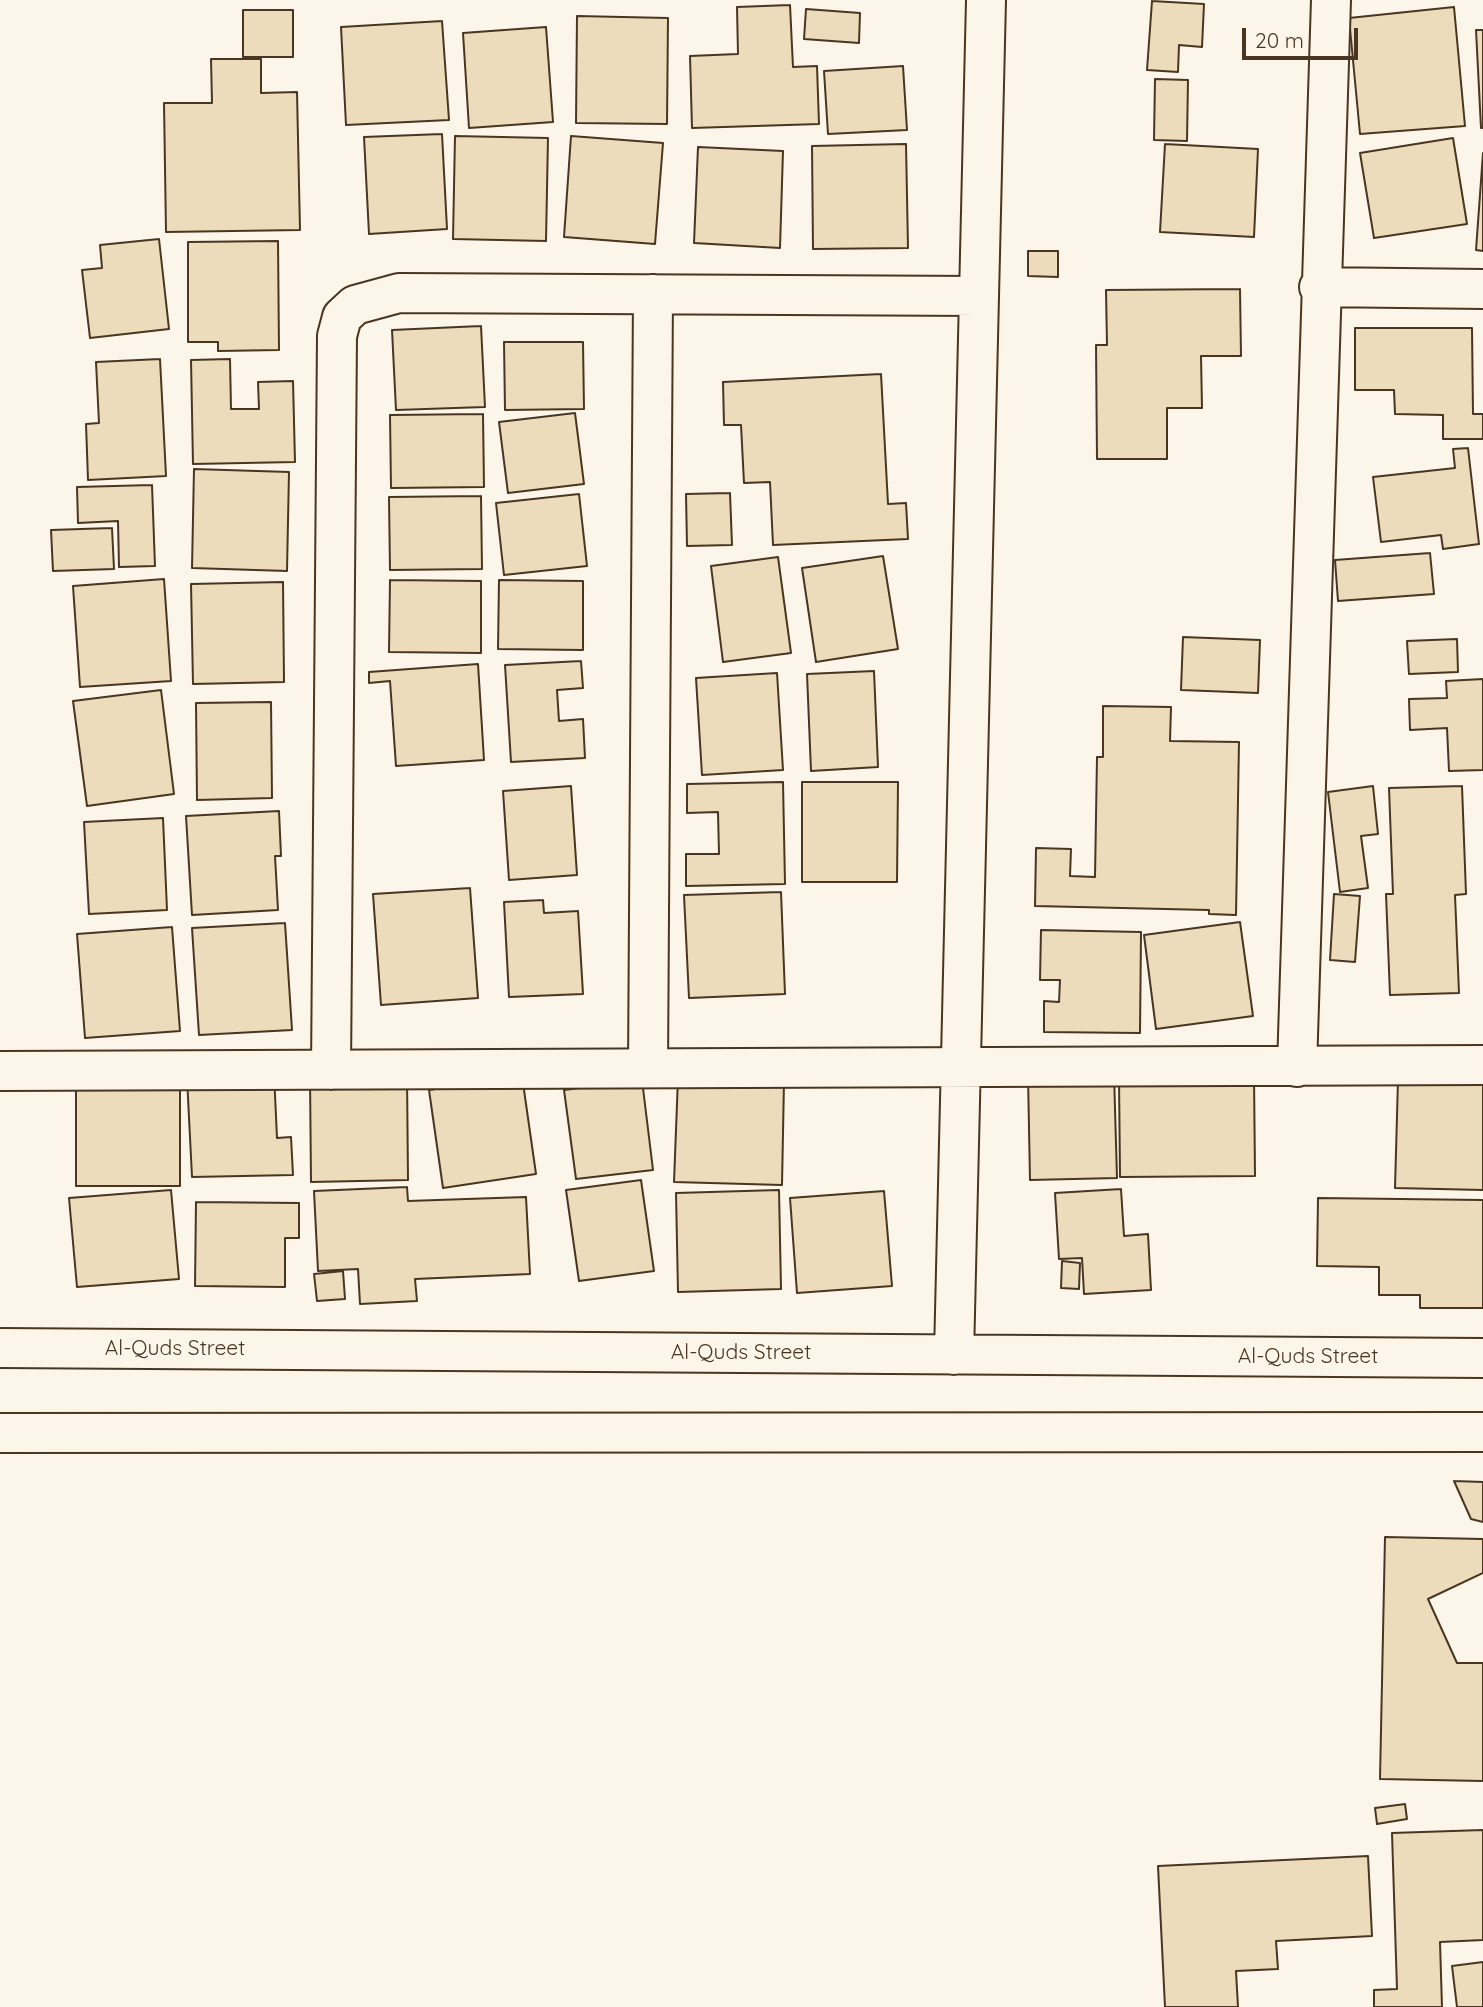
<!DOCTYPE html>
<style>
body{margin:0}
#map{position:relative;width:1483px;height:2007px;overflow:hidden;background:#fbf6e9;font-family:Quicksand,sans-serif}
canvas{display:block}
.scale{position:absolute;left:1242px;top:28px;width:116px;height:32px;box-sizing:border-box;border:4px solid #4a3520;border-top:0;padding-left:9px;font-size:21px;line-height:24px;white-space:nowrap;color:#4a3520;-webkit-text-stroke:5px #fbf6e9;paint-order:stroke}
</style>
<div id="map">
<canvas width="1483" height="2007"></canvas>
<div class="scale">20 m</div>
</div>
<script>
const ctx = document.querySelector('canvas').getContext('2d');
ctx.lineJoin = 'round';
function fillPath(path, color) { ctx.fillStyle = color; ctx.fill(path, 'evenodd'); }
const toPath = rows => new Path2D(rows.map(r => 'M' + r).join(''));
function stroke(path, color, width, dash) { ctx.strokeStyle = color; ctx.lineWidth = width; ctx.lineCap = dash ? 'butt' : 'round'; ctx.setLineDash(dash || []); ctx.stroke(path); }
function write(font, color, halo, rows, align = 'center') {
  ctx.font = font + ' Quicksand,sans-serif'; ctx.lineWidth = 5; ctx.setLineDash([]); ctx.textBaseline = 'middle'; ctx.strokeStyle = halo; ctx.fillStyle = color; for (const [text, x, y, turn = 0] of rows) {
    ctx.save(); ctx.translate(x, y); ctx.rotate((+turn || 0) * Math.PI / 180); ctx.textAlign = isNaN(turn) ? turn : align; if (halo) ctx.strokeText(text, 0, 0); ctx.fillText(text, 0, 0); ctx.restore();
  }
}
const building = toPath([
 [1152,1,1204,4,1202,47,1179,45,1178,72,1147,70,1152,1],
 [790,5,793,67,817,66,819,124,692,128,690,56,738,54,737,7,790,5],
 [1454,7,1465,126,1360,134,1349,18,1454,7],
 [806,9,860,13,859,43,804,39,806,9],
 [243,10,293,10,293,57,243,57,243,10],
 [577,16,668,18,667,124,576,123,577,16],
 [442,21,449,120,346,125,341,27,442,21],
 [546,27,553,122,469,128,463,33,546,27],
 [1476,30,1483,30,1483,128,1481,128,1476,30],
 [211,59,261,59,261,93,297,92,300,230,166,232,164,103,212,103,211,59],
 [903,66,907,130,828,134,824,71,903,66],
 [1155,79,1188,80,1187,141,1154,140,1155,79],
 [442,134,447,229,369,234,364,137,442,134],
 [455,136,548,138,546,241,453,239,455,136],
 [571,136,663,143,655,244,564,237,571,136],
 [1453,138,1467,224,1374,238,1360,153,1453,138],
 [906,144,908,248,813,249,812,146,906,144],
 [1165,144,1258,149,1254,237,1160,232,1165,144],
 [698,147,783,151,780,248,694,243,698,147],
 [1483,153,1483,251,1476,250,1483,153],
 [159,239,169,329,90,338,82,270,102,268,100,245,159,239],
 [278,241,279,350,218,351,218,342,188,342,188,242,278,241],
 [1028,251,1058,251,1058,277,1028,276,1028,251],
 [1240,289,1241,356,1201,356,1202,408,1167,408,1167,459,1097,459,1096,345,1107,345,1106,290,1240,289],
 [481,326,485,407,396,410,392,330,481,326],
 [1355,328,1472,328,1473,414,1483,414,1483,439,1443,439,1443,415,1395,414,1394,390,1355,390,1355,328],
 [504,342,583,342,584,409,505,410,504,342],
 [160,359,166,476,88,480,86,424,99,423,96,362,160,359],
 [230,359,231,409,259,409,258,382,293,381,295,462,193,464,191,360,230,359],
 [881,374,888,504,906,503,908,539,773,545,770,482,744,483,741,425,724,425,723,382,881,374],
 [575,413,584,484,508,493,499,422,575,413],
 [483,414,484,487,391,488,390,415,483,414],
 [1468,448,1479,544,1443,549,1441,535,1381,542,1373,477,1455,468,1453,449,1468,448],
 [194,469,289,472,287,571,192,568,194,469],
 [152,485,155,566,119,567,118,521,78,523,77,487,152,485],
 [730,493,732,545,687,546,686,494,730,493],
 [579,494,587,566,504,575,496,503,579,494],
 [481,496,482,569,390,570,389,497,481,496],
 [112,528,114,569,53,571,51,530,112,528],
 [1430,553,1434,594,1338,601,1335,560,1430,553],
 [883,556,898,649,816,662,802,568,883,556],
 [778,557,791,653,723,662,711,566,778,557],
 [164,579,171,681,80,687,73,586,164,579],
 [390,580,481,581,481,653,389,652,390,580],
 [499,580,583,581,583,650,498,649,499,580],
 [283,582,284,682,193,684,191,584,283,582],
 [1183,637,1260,640,1258,693,1181,690,1183,637],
 [1457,639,1458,672,1409,674,1407,641,1457,639],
 [581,661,583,688,557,690,559,721,583,719,585,758,511,762,505,665,581,661],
 [478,664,484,760,396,766,390,681,369,683,369,672,478,664],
 [874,671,878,767,811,771,807,674,874,671],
 [777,673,783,770,702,775,696,678,777,673],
 [1483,679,1483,770,1449,771,1447,728,1410,730,1409,699,1447,698,1446,681,1483,679],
 [161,690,174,794,87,806,73,701,161,690],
 [271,702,272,798,197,800,196,703,271,702],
 [1103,706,1171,707,1170,741,1239,742,1236,915,1209,914,1209,910,1035,906,1036,848,1071,849,1070,876,1095,877,1097,757,1103,757,1103,706],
 [783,782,785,884,686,886,686,854,719,854,718,812,687,813,687,784,783,782],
 [802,782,898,782,897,882,802,882,802,782],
 [571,786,577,875,509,880,503,791,571,786],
 [1373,786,1378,834,1361,836,1368,888,1340,892,1328,792,1373,786],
 [1462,786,1466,894,1455,895,1459,993,1390,995,1386,894,1393,894,1389,788,1462,786],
 [279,811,281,856,275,856,278,910,192,915,186,816,279,811],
 [163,818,167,910,89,914,84,822,163,818],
 [470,888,478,998,381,1005,373,894,470,888],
 [781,892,785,994,689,998,684,895,781,892],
 [1334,894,1360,896,1355,962,1330,960,1334,894],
 [543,900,544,913,578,911,583,994,509,997,504,902,543,900],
 [1240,922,1253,1016,1156,1029,1144,935,1240,922],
 [285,923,292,1030,199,1035,192,928,285,923],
 [172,927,180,1031,85,1038,77,934,172,927],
 [1041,930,1141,932,1140,1033,1044,1032,1044,1001,1059,1002,1060,980,1040,980,1041,930],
 [274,1073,277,1138,291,1137,293,1175,192,1177,187,1078,274,1073],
 [1114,1074,1117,1178,1030,1180,1028,1076,1114,1074],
 [407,1075,408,1180,311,1182,310,1076,407,1075],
 [522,1076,536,1174,443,1188,429,1090,522,1076],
 [1254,1076,1255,1176,1120,1177,1119,1077,1254,1076],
 [678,1078,784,1081,782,1185,674,1182,678,1078],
 [642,1080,653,1170,576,1179,564,1090,642,1080],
 [1398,1080,1483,1083,1483,1190,1395,1188,1398,1080],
 [76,1081,180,1081,180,1186,76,1186,76,1081],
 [641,1180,654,1271,579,1281,566,1190,641,1180],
 [407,1187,408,1201,526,1197,530,1274,415,1279,417,1301,360,1304,358,1269,318,1271,314,1191,407,1187],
 [1121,1189,1124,1236,1148,1234,1151,1290,1084,1294,1082,1258,1059,1259,1055,1193,1121,1189],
 [171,1190,179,1279,77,1287,69,1198,171,1190],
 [779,1190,781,1289,678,1292,676,1193,779,1190],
 [884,1191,892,1286,797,1293,790,1198,884,1191],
 [1318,1198,1483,1200,1483,1308,1420,1308,1420,1295,1379,1295,1379,1267,1317,1266,1318,1198],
 [196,1202,299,1203,299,1238,285,1238,285,1287,195,1286,196,1202],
 [1062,1261,1080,1263,1079,1289,1061,1288,1062,1261],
 [343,1271,345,1299,317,1301,314,1274,343,1271],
 [1454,1481,1483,1482,1483,1522,1471,1519,1454,1481],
 [1385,1537,1483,1539,1483,1573,1428,1599,1457,1663,1483,1663,1483,1781,1380,1779,1385,1537],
 [1405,1804,1407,1819,1377,1824,1375,1808,1405,1804],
 [1483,1830,1483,1940,1440,1942,1442,2007,1374,2007,1374,1990,1397,1989,1392,1833,1483,1830],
 [1368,1856,1372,1936,1276,1941,1278,1969,1236,1971,1238,2007,1165,2007,1158,1866,1368,1856],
 [1483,1962,1483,2007,1457,2007,1452,1966,1483,1962]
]);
fillPath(building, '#ecdcbc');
stroke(building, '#4a3520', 2);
const minor = toPath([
 [1319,287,1483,289],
 [1297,1067,1331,0],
 [648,1068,653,294],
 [331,1070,337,336,342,317,355,305,399,293,979,296],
 [0,1071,1483,1065],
 [0,1348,1483,1358],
 [954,1355,986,0],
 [0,1433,1483,1432]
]);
stroke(minor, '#4a3520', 42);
stroke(minor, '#fbf6e9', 38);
write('21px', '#4a3520', '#fbf6e9', [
 ["Al-Quds Street",175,1349],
 ["Al-Quds Street",741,1353],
 ["Al-Quds Street",1308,1357]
]);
</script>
